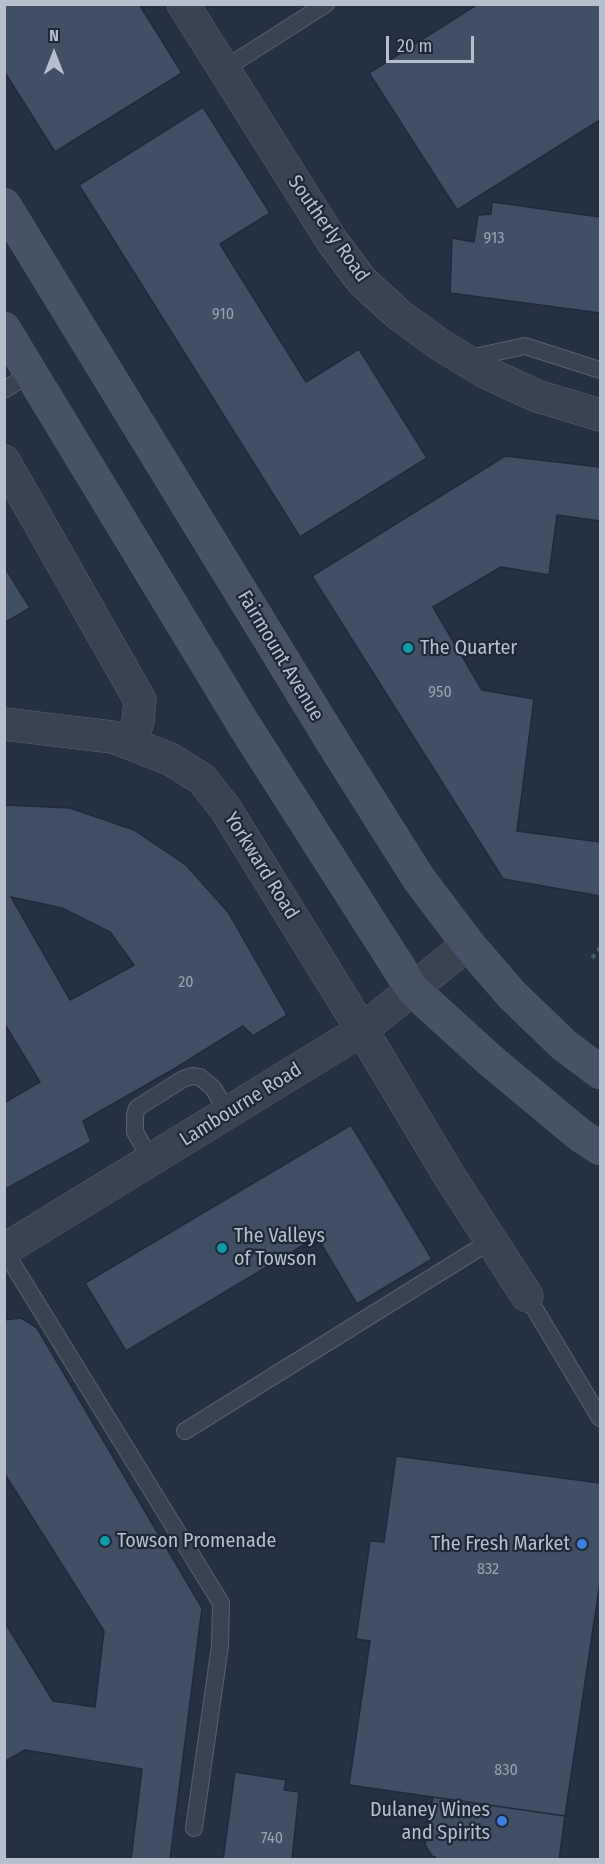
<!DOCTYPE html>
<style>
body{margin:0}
#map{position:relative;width:605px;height:1864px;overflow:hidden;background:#243143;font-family:"Fira Sans Condensed",sans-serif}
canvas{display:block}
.frame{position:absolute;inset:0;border:6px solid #b6bfcd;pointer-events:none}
.north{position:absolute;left:24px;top:24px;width:60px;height:60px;-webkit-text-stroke:4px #1d2838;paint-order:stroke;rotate:0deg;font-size:16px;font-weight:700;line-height:24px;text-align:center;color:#b6bfcd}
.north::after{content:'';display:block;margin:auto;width:21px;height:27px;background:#b6bfcd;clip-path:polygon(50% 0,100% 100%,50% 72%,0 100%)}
.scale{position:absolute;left:386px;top:36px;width:88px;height:27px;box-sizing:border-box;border:3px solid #b6bfcd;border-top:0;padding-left:8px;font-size:18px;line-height:21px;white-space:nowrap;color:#b6bfcd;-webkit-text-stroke:4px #1d2838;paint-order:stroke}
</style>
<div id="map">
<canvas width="605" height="1864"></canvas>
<div class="frame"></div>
<div class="north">N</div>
<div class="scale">20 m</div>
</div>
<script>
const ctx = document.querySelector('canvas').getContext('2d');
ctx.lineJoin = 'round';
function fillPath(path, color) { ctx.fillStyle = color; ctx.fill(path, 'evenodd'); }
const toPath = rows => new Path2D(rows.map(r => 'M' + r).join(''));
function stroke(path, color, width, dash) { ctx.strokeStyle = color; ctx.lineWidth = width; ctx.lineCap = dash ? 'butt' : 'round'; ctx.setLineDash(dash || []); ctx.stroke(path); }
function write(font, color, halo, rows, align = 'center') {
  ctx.font = font + ' "Fira Sans Condensed",sans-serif'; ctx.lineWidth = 4.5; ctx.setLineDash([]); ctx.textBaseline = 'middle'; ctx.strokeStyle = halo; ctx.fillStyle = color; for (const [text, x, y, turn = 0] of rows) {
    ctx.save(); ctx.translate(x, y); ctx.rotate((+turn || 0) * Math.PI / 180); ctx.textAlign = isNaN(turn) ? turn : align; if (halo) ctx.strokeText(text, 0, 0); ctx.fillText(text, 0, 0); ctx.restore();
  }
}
const building = toPath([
 [4,4,139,4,182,73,55,152,4,71,4,4],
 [478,4,600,4,600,120,457,210,369,73,478,4],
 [203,107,270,213,220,244,306,382,359,349,427,458,300,537,79,185,203,107],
 [492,202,600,217,600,313,450,293,452,238,474,242,478,215,491,214,492,202],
 [505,456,600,467,600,521,557,515,549,575,501,567,433,607,482,690,534,699,517,831,600,842,600,896,503,879,312,576,505,456],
 [4,566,30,608,4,623,4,566],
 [4,805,70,808,134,830,186,865,228,912,287,1015,253,1036,243,1026,174,1069,83,1121,91,1142,4,1190,4,1103,40,1082,4,1023,4,805],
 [11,897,62,908,110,932,134,965,70,1000,11,897],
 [351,1125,432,1259,357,1304,317,1237,126,1351,85,1283,351,1125],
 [21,1318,37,1328,202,1608,170,1860,131,1860,142,1769,25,1750,4,1762,4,1621,53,1701,95,1707,104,1631,4,1473,4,1320,21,1318],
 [396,1456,600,1483,600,1582,565,1816,349,1785,370,1641,356,1639,370,1541,384,1542,396,1456],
 [235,1772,286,1780,284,1790,299,1792,292,1860,223,1860,235,1772],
 [433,1797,565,1816,559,1860,435,1860,435,1857,432,1856,425,1845,433,1797]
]);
fillPath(building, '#404f63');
stroke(building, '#1f2a3a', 1.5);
const service = toPath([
 [224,69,326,4],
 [465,359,525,346,600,370],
 [4,390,31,373],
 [151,1160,135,1132,135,1115,137,1108,183,1079,192,1076,200,1077,213,1088,228,1113],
 [4,1250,221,1603,220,1646,194,1828],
 [527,1296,600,1418],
 [185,1431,492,1240]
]);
const minor = toPath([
 [183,4,332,241,362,281,398,314,439,344,483,371,537,396,600,415],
 [4,461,140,700,138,721,131,744,170,759,202,779,225,808,362,1030,450,1177,527,1296],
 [4,724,112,737,131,744],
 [4,1250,362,1030,468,944]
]);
const secondary = toPath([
 [4,205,337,749,419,879,468,944,512,995,564,1045,600,1072],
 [4,329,244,725,413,990,491,1061,580,1135,600,1148]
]);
stroke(service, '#576170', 18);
stroke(minor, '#576170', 33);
stroke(secondary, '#576170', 34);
stroke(toPath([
 [592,958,600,948]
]), '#455e61', 4, [4.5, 4.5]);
stroke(service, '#394453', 16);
stroke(minor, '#394453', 32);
stroke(secondary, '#465266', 33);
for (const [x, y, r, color] of [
 [408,648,6,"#0f9aa8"],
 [222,1248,6,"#0f9aa8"],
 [105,1541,6,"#0f9aa8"],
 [582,1544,6,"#3f7fe0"],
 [502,1821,6,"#3f7fe0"]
]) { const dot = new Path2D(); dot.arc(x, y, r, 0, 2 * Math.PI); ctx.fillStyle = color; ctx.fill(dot); stroke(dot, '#1d2838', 2); }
write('16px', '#98a3b2', null, [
 ["913",494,239],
 ["910",223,315],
 ["950",440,693],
 ["20",186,983],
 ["832",488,1570],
 ["830",506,1771],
 ["740",272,1839]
]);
write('20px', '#b6bfcd', '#1d2838', [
 ["Southerly Road",328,229,55],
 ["Fairmount Avenue",280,656,59],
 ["Yorkward Road",261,866,58],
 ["Lambourne Road",241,1105,-32]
]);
write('20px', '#b6bfcd', '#1d2838', [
 ["The Quarter",420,648],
 ["The Valleys",234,1236],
 ["of Towson",234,1259],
 ["Towson Promenade",117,1541],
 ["The Fresh Market",570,1544,"right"],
 ["Dulaney Wines",490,1810,"right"],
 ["and Spirits",490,1833,"right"]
], 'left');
</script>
